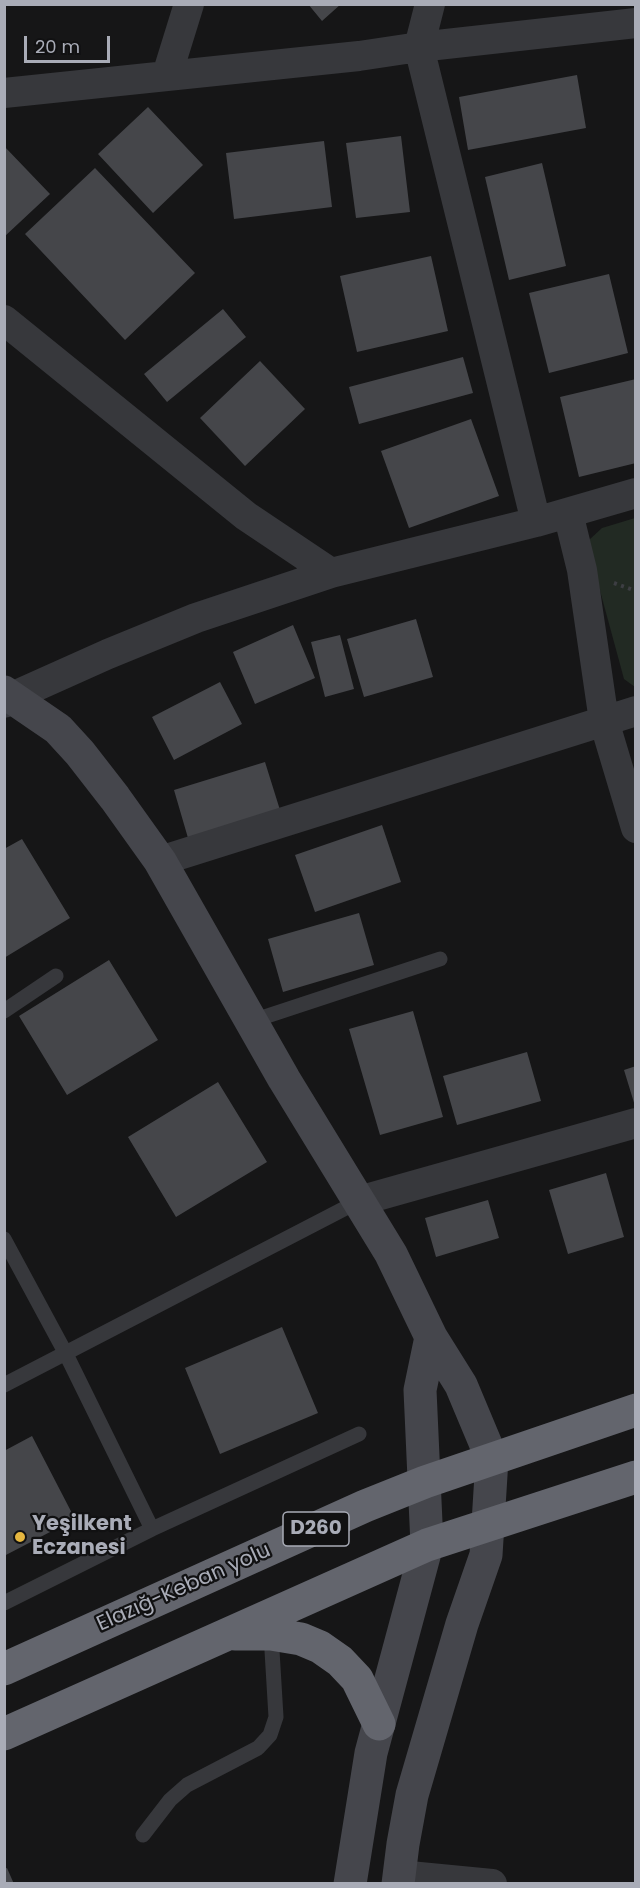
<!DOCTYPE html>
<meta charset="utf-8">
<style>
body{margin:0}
#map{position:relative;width:640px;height:1888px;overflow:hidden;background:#161617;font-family:Poppins,sans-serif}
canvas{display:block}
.frame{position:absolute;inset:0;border:6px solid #a9acb7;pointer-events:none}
.scale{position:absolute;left:24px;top:36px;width:86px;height:27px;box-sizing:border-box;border:3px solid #a9acb7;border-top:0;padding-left:8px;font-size:18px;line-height:21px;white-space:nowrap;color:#a9acb7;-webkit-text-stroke:4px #111112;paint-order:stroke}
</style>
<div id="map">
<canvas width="640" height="1888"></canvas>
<div class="frame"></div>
<div class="scale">20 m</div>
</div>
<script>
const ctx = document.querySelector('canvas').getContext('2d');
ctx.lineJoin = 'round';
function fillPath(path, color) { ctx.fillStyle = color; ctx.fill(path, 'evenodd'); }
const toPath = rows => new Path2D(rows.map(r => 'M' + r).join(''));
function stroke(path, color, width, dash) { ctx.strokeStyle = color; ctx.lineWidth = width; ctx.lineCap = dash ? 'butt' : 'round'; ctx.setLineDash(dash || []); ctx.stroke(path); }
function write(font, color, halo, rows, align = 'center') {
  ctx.font = font + ' Poppins,sans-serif'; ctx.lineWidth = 4.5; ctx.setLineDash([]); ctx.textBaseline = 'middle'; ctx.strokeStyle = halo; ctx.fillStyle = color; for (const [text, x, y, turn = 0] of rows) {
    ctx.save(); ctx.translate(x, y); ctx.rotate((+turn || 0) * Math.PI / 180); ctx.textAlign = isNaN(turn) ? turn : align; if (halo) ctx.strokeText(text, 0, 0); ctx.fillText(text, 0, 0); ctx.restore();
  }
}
fillPath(toPath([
 [635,518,635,687,624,679,589,550,589,540,602,528]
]), '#222a23');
fillPath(toPath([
 [308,4,341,4,322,21],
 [577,75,586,128,468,150,459,97],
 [148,107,203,165,153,213,98,154],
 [401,136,410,212,356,218,346,143],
 [324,141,332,207,234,219,226,153],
 [4,146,50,194,4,237],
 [542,163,566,266,509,280,485,177],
 [95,168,195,273,125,340,25,234],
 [431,256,448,331,357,352,340,276],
 [609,274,628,353,549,373,529,293],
 [223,309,246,337,167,402,144,374],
 [463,357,473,393,359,424,349,387],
 [260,361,305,409,245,466,200,418],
 [636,379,636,463,579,477,560,397],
 [471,419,499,496,409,528,381,451],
 [416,619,433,677,364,697,347,639],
 [293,625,315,678,255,704,233,652],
 [340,635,354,689,325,697,311,642],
 [220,682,242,724,174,760,152,717],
 [265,762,280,810,188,838,174,790],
 [382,825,401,882,315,912,295,855],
 [22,839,70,918,4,958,4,849],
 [359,913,374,965,283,992,268,939],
 [109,960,158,1040,67,1095,19,1016],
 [413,1011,443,1117,380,1135,349,1029],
 [527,1052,541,1101,457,1125,443,1076],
 [636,1066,636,1106,635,1106,624,1070],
 [218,1082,267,1162,176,1217,128,1137],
 [606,1173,624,1237,568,1254,549,1190],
 [488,1200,499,1238,436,1257,425,1218],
 [282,1327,318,1413,220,1454,185,1368],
 [32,1436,75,1519,4,1556,4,1451],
 [7,1868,14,1884,4,1884,4,1869]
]), '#45464a');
stroke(toPath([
 [614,583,636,591]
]), '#3d3e43', 4, [3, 4.5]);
stroke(toPath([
 [4,1011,56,976],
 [252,1021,440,959],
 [4,1239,66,1354,152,1529],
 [4,1385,359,1201],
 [4,1603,152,1529,359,1434],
 [143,1835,170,1800,187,1785,258,1748,270,1735,276,1717,271,1634]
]), '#37383c', 15);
stroke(toPath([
 [167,75,189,4],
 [4,93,359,56,419,47,430,4],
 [4,320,246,516,331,573],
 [568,513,582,570,604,721,636,828],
 [536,522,419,47,636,23],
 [4,703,12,697,108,654,196,618,331,573,536,522,636,493],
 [160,861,636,711],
 [359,1201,636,1123],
 [399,1875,492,1884]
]), '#37383c', 30);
stroke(toPath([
 [4,692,58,729,80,753,115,798,160,861,284,1079,391,1254,431,1337,461,1385,492,1459,486,1555,462,1624,412,1795,403,1844,398,1884],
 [350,1884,371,1753,427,1545,420,1390,431,1337]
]), '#45464c', 33);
stroke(toPath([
 [235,1634,271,1634,301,1639,320,1647,340,1661,357,1679,379,1724],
 [4,1669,365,1506,425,1482,636,1410],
 [4,1734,427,1545,636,1477]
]), '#63656d', 33);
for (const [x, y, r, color] of [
 [20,1537,6,"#e5b640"]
]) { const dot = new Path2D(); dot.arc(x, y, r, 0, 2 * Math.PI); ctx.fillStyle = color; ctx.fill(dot); stroke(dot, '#111112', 2); }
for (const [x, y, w] of [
 [316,1529,66]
]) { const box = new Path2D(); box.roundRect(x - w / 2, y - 17, w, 34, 4.5); ctx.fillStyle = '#111112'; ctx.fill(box); stroke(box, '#a9acb7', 1.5); }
write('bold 20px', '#a9acb7', null, [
 ["D260",316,1529]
]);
write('bold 21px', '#a9acb7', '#111112', [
 ["Yeşilkent",32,1525],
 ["Eczanesi",32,1549]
], 'left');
write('21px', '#a9acb7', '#111112', [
 ["Elazığ-Keban yolu",184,1588,-24]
]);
</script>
